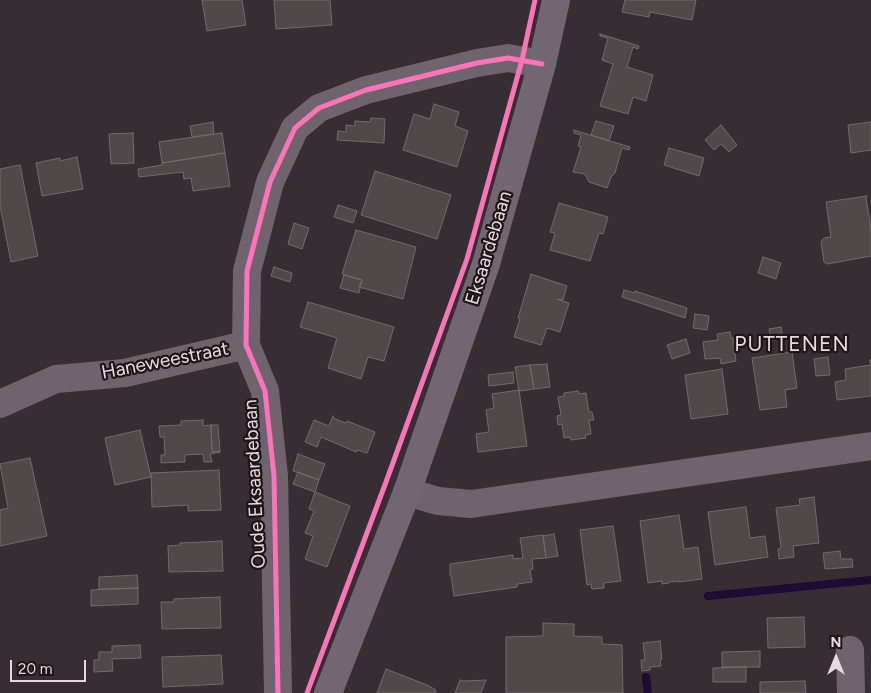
<!DOCTYPE html>
<style>
body{margin:0}
#map{position:relative;width:871px;height:693px;overflow:hidden;background:#362e32;font-family:Figtree,sans-serif}
canvas{display:block}
.north{position:absolute;left:811px;top:633px;width:50px;height:50px;-webkit-text-stroke:4px #1d1518;paint-order:stroke;rotate:0deg;font-size:14px;font-weight:700;line-height:20px;text-align:center;color:#e5dade}
.north::after{content:'';display:block;margin:auto;width:18px;height:22px;background:#e5dade;clip-path:polygon(50% 0,100% 100%,50% 72%,0 100%)}
.scale{position:absolute;left:10px;top:660px;width:76px;height:22px;box-sizing:border-box;border:2px solid #e5dade;border-top:0;padding-left:6px;font-size:15px;line-height:18px;white-space:nowrap;color:#e5dade;-webkit-text-stroke:4px #1d1518;paint-order:stroke}
</style>
<div id="map">
<canvas width="871" height="693"></canvas>
<div class="north">N</div>
<div class="scale">20 m</div>
</div>
<script>
const ctx = document.querySelector('canvas').getContext('2d');
ctx.lineJoin = 'round';
const toPath = rows => new Path2D(rows.map(r => 'M' + r).join(''));
function stroke(path, color, width, dash) { ctx.strokeStyle = color; ctx.lineWidth = width; ctx.lineCap = dash ? 'butt' : 'round'; ctx.setLineDash(dash || []); ctx.stroke(path); }
function fillPath(path, color) { ctx.fillStyle = color; ctx.fill(path, 'evenodd'); }
function write(font, color, halo, rows, align = 'center') {
  ctx.font = font + ' Figtree,sans-serif'; ctx.lineWidth = 4.5; ctx.setLineDash([]); ctx.textBaseline = 'middle'; ctx.strokeStyle = halo; ctx.fillStyle = color; for (const [text, x, y, turn = 0] of rows) {
    ctx.save(); ctx.translate(x, y); ctx.rotate((+turn || 0) * Math.PI / 180); ctx.textAlign = isNaN(turn) ? turn : align; if (halo) ctx.strokeText(text, 0, 0); ctx.fillText(text, 0, 0); ctx.restore();
  }
}
stroke(toPath([
 [708,596,871,580],
 [646,677,648,693]
]), '#1d0c34', 8);
const building = toPath([
 [202,0,242,0,246,25,207,31,202,0],
 [274,0,330,0,332,25,276,29,274,0],
 [625,0,696,0,692,20,650,12,649,17,622,12,625,0],
 [600,34,639,46,638,49,633,47,627,67,653,75,646,101,633,97,628,114,600,106,613,64,602,60,608,38,600,36,600,34],
 [434,104,459,112,455,126,468,131,457,167,403,150,414,114,430,119,434,104],
 [371,118,385,119,384,143,337,140,338,131,346,132,346,125,355,126,355,121,370,122,371,118],
 [596,121,614,126,609,141,591,135,596,121],
 [213,122,214,134,192,137,190,126,213,122],
 [871,122,871,150,851,153,848,125,871,122],
 [721,125,737,145,729,152,721,144,714,150,705,140,721,125],
 [574,130,630,147,629,150,622,148,615,173,611,177,607,188,589,182,585,174,573,172,581,147,578,146,581,135,574,133,574,130],
 [133,133,134,163,111,164,109,134,133,133],
 [222,133,225,153,162,163,159,142,222,133],
 [669,148,704,158,699,176,664,165,669,148],
 [225,153,230,186,193,191,191,178,184,179,183,172,139,177,138,169,162,165,162,163,225,153],
 [77,157,83,189,42,196,36,163,60,158,60,161,77,157],
 [20,165,38,256,11,262,0,206,0,169,20,165],
 [375,171,451,195,437,239,361,215,375,171],
 [867,196,866,198,871,228,871,256,827,264,824,262,821,242,824,238,831,237,826,202,867,196],
 [559,203,608,217,603,234,599,233,590,261,550,250,555,233,550,232,559,203],
 [338,205,357,211,353,223,334,217,338,205],
 [294,223,309,228,302,249,288,244,294,223],
 [356,230,416,247,403,299,359,287,362,280,342,274,356,230],
 [763,257,781,263,776,279,758,273,763,257],
 [274,267,292,273,290,282,271,276,274,267],
 [531,274,567,286,563,300,557,299,569,303,560,332,547,328,541,345,514,337,520,319,518,318,531,274],
 [344,275,362,280,359,293,340,288,344,275],
 [624,290,635,293,635,291,687,308,685,318,622,297,624,290],
 [308,302,394,327,384,361,368,357,361,379,328,368,337,338,300,327,308,302],
 [695,314,709,316,707,330,693,328,695,314],
 [781,327,783,339,771,340,769,329,781,327],
 [730,332,731,338,733,338,736,361,721,364,720,358,705,359,703,342,718,340,717,334,730,332],
 [686,339,690,353,672,359,667,345,686,339],
 [792,352,797,388,785,390,787,407,760,410,752,358,792,352],
 [828,357,830,375,816,376,814,359,828,357],
 [870,360,871,360,871,396,837,400,835,382,846,380,845,369,871,365,870,360],
 [547,364,550,387,534,389,530,365,547,364],
 [530,365,534,389,519,391,515,367,530,365],
 [722,369,728,414,691,419,685,375,722,369],
 [513,372,514,383,489,386,488,375,513,372],
 [519,390,527,446,478,452,476,434,489,432,486,410,494,408,492,394,519,390],
 [578,391,579,394,586,393,589,412,592,412,594,420,589,420,591,434,585,435,586,438,571,440,570,437,564,438,562,424,558,425,557,416,561,415,558,397,564,396,564,393,578,391],
 [333,416,333,418,346,423,347,421,375,432,367,453,357,450,356,452,321,437,317,447,305,442,314,420,329,426,333,416],
 [203,420,203,426,211,425,212,452,220,452,210,454,212,462,204,462,203,454,185,455,185,462,161,463,161,455,165,455,164,437,160,437,159,426,181,425,181,421,203,420],
 [211,425,218,425,220,452,212,452,211,425],
 [140,430,151,477,115,485,105,438,140,430],
 [298,454,325,464,319,480,293,471,298,454],
 [30,458,47,536,0,546,0,510,8,508,0,464,30,458],
 [219,470,221,510,188,511,188,505,152,507,151,473,219,470],
 [298,472,319,480,315,492,293,484,298,472],
 [315,492,350,506,327,567,305,559,313,536,305,533,314,511,309,509,315,492],
 [814,497,819,543,793,546,794,557,779,559,778,549,781,548,776,508,800,505,799,499,814,497],
 [746,507,750,538,765,536,768,557,715,565,708,512,746,507],
 [679,515,684,549,698,547,702,579,679,582,679,581,669,582,669,583,662,584,662,581,648,583,640,521,679,515],
 [613,526,621,581,604,583,604,588,592,589,591,584,587,585,580,530,613,526],
 [554,534,558,556,546,558,543,536,554,534],
 [543,535,546,558,532,559,533,569,530,570,532,582,517,584,517,587,454,596,451,575,450,575,450,564,513,555,513,559,523,558,520,538,543,535],
 [222,541,223,571,169,572,168,546,180,545,180,543,222,541],
 [840,551,841,559,852,559,853,567,825,569,823,553,840,551],
 [137,575,138,588,99,589,99,577,137,575],
 [138,588,138,604,91,606,91,590,138,588],
 [220,597,221,628,162,629,161,602,174,602,174,599,220,597],
 [804,617,805,647,768,648,767,618,804,617],
 [543,623,574,624,574,636,602,637,602,644,622,645,623,693,506,693,506,637,543,636,543,623],
 [660,641,662,659,660,659,661,666,650,667,650,670,642,671,641,660,645,660,643,643,660,641],
 [140,645,141,658,112,659,113,671,94,672,94,660,99,660,99,652,112,652,112,646,140,645],
 [760,651,760,667,722,667,722,652,760,651],
 [221,655,223,684,163,687,162,657,221,655],
 [746,667,746,682,713,682,713,668,746,667],
 [386,669,427,685,436,690,435,693,377,693,386,669],
 [460,680,463,681,486,680,481,693,455,693,460,680],
 [805,681,806,693,760,693,760,682,805,681]
]);
fillPath(building, '#50494a');
stroke(building, '#726a6c', 1);
stroke(toPath([
 [0,404,56,379,125,373,246,345],
 [407,492,438,501,471,504,871,446],
 [850,650,851,693],
 [278,693,274,476,265,391,246,345,247,271,270,182,295,128,319,108,366,90,477,63,508,58,542,64]
]), '#6f646e', 28);
stroke(toPath([
 [328,693,407,492,486,264,542,64,556,0]
]), '#726672', 28);
stroke(toPath([
 [278,693,274,476,265,391,246,345,247,271,270,182,295,128,319,108,366,90,477,63,508,58,542,64],
 [307,693,386,482,467,259,522,60,535,0]
]), '#fb73b8', 5);
write('19px', '#e5dade', '#1d1518', [
 ["Eksaardebaan",489,248,-73],
 ["Haneweestraat",165,361,-11],
 ["Oude Eksaardebaan",255,484,-93]
]);
ctx.letterSpacing = '1px';
write('21px', '#e5dade', '#1d1518', [
 ["PUTTENEN",792,345]
]);
ctx.letterSpacing = '0px';
</script>
